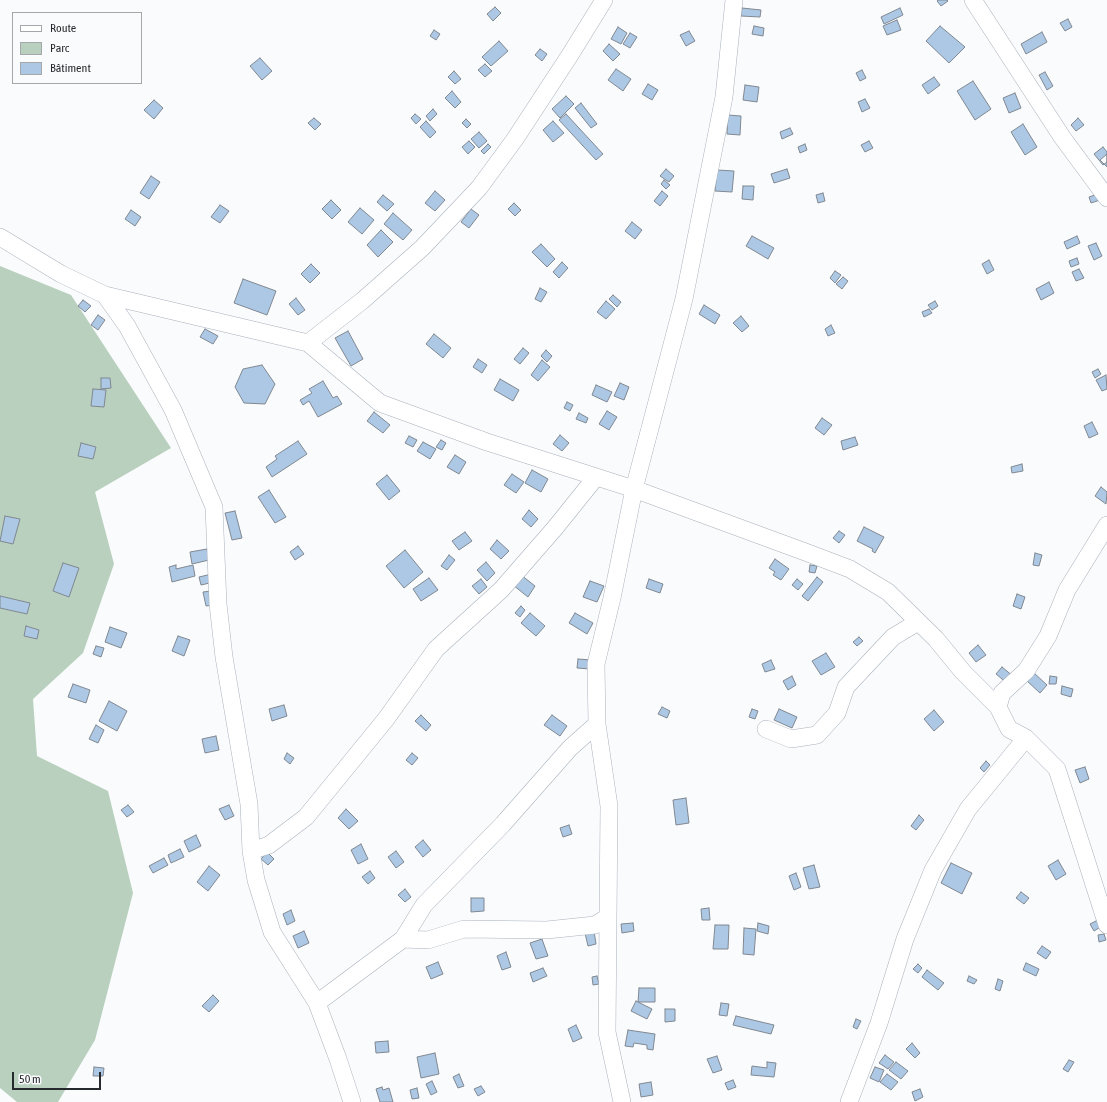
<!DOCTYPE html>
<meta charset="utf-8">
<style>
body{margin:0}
#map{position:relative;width:1107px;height:1102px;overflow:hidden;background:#fafbfd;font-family:"Asap Condensed",sans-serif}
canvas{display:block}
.legend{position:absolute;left:12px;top:12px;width:130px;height:72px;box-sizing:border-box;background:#fafbfd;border:1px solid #a5a7aa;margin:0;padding:5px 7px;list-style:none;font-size:12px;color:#26292d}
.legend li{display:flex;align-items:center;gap:8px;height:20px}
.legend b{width:20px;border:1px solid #a5a7aa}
.scale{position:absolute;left:12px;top:1072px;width:89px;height:18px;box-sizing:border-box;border:2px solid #26292d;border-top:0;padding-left:5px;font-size:12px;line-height:14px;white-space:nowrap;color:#26292d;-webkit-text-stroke:3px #fafbfd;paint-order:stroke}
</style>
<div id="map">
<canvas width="1107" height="1102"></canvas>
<ul class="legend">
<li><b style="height:5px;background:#fff"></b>Route</li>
<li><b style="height:11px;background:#b8d0bd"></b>Parc</li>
<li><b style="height:11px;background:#acc8e5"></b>Bâtiment</li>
</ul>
<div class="scale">50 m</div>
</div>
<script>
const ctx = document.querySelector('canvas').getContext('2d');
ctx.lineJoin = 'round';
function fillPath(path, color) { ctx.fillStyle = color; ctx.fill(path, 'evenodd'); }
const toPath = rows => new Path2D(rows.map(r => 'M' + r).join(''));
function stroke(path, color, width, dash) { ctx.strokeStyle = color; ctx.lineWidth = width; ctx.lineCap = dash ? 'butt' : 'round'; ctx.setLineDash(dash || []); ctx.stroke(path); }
fillPath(toPath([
 [0,266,71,295,171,448,95,492,114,564,83,653,33,699,37,756,108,791,133,893,95,1040,58,1102,17,1102,0,1088]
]), '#b8d0bd');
const building = toPath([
 [938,0,947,0,948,1,941,6,937,1,938,0],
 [495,7,501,13,493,21,487,14,495,7],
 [742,8,761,10,760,17,741,16,742,8],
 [900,8,903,15,884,24,881,17,900,8],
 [1068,19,1072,27,1065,31,1060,23,1068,19],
 [897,20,901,30,887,35,883,26,897,20],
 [754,26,764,28,763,36,752,34,754,26],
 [940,26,965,47,949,63,926,41,940,26],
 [618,27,627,33,621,44,611,39,618,27],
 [434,30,440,34,436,40,430,36,434,30],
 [689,31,695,41,686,46,680,35,689,31],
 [1042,32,1047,42,1026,54,1021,44,1042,32],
 [630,33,637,37,630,48,623,44,630,33],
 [499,41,508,51,491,66,482,57,499,41],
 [609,44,620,54,613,61,603,51,609,44],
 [540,49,547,54,542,61,535,55,540,49],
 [260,58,272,71,262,80,250,66,260,58],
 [485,64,492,71,485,77,478,70,485,64],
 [616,69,631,79,623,91,608,80,616,69],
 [862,70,866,78,860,81,856,73,862,70],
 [454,71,461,79,455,84,448,77,454,71],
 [1045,72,1053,86,1047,90,1039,75,1045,72],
 [934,77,940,85,928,94,922,85,934,77],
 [973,81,991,109,975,120,957,91,973,81],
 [648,84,658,90,652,100,642,94,648,84],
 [745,85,759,87,757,102,743,100,745,85],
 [452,91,461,102,455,108,445,98,452,91],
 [1015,93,1021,108,1009,113,1003,98,1015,93],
 [566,96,574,104,560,118,552,109,566,96],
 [865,99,870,108,862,112,858,102,865,99],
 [154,100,163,108,154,119,144,110,154,100],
 [581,103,597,124,591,128,575,108,581,103],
 [433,109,437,114,430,121,426,116,433,109],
 [415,114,421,119,416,124,411,118,415,114],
 [566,114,603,154,596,160,559,120,566,114],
 [728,115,741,116,740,135,727,134,728,115],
 [314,118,321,124,315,130,308,123,314,118],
 [1078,118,1084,125,1076,131,1071,125,1078,118],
 [466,119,471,124,467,128,462,123,466,119],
 [426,121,436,132,430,138,420,127,426,121],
 [553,121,564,133,553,142,543,130,553,121],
 [1023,124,1037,147,1025,155,1011,132,1023,124],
 [790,128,793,134,782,139,780,132,790,128],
 [479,132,487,141,479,148,471,139,479,132],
 [469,141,475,147,468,154,462,147,469,141],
 [869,141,873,148,865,152,861,145,869,141],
 [488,144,491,147,484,154,481,151,488,144],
 [805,144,807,150,800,153,798,147,805,144],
 [1103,147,1107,152,1107,162,1103,165,1094,154,1103,147],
 [1107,154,1107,167,1100,160,1107,154],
 [666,169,674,176,669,182,660,176,666,169],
 [787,169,790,178,774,183,771,174,787,169],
 [717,170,734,171,732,192,715,191,717,170],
 [151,176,160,182,149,199,140,193,151,176],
 [664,180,670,185,666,189,661,184,664,180],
 [743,186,754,186,753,200,742,199,743,186],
 [435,191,445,200,435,211,425,203,435,191],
 [662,191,668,196,660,206,654,201,662,191],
 [823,193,825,201,818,203,816,195,823,193],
 [1098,194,1100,200,1091,203,1089,197,1098,194],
 [383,195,394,204,387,211,377,202,383,195],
 [331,200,341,210,332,219,322,209,331,200],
 [514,203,521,210,515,216,508,209,514,203],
 [220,205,229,211,220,223,211,217,220,205],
 [360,208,374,220,362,234,348,222,360,208],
 [471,209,479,215,469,228,461,222,471,209],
 [131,210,141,217,135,226,125,219,131,210],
 [393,213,412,230,403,240,384,224,393,213],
 [632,222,642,230,635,239,625,231,632,222],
 [381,230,393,242,378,257,367,245,381,230],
 [752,236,774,248,768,259,746,246,752,236],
 [1077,236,1080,243,1067,249,1064,242,1077,236],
 [1096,243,1102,256,1094,260,1088,246,1096,243],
 [541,244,555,259,547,267,532,252,541,244],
 [1077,258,1079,264,1071,267,1069,261,1077,258],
 [989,260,994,270,987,274,982,264,989,260],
 [562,262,568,268,559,278,553,272,562,262],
 [311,264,320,273,310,283,301,274,311,264],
 [1079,269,1084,278,1076,281,1072,272,1079,269],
 [835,271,841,275,835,283,830,278,835,271],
 [843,277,848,281,842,289,836,284,843,277],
 [243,279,276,291,267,315,234,303,243,279],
 [1049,282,1054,293,1041,300,1036,289,1049,282],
 [540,288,547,292,541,302,535,299,540,288],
 [613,295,621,302,617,307,609,299,613,295],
 [296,298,305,310,298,315,289,304,296,298],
 [83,300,91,306,85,312,78,306,83,300],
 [606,301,615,309,606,319,597,312,606,301],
 [935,301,938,306,932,310,928,305,935,301],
 [704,305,720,315,715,324,699,314,704,305],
 [929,309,932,313,924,317,922,312,929,309],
 [98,315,105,320,98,330,91,325,98,315],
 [741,316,749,326,742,332,733,323,741,316],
 [831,325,835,333,828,336,825,329,831,325],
 [205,329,218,336,213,344,200,337,205,329],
 [348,331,363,359,351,366,335,338,348,331],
 [434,334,451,348,443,358,426,344,434,334],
 [523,348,529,353,520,364,514,359,523,348],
 [546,350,552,356,547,362,541,356,546,350],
 [478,359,487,365,482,373,473,367,478,359],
 [542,360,550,367,538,381,531,375,542,360],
 [262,365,275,384,265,404,244,403,235,387,243,369,262,365],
 [1098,369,1101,374,1095,378,1092,372,1098,369],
 [1106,375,1107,389,1102,391,1096,380,1106,375],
 [101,378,110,378,111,388,101,389,101,378],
 [500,379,519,390,513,401,494,390,500,379],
 [323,381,333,398,337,396,342,404,318,417,309,401,303,405,300,400,312,393,309,389,323,381],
 [620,383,629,387,624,400,614,396,620,383],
 [596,385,612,392,607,402,592,395,596,385],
 [93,389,106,390,104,407,91,406,93,389],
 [567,402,573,405,570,411,564,408,567,402],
 [607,411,617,417,609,430,599,424,607,411],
 [374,412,390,425,383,433,367,421,374,412],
 [579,413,588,418,586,423,576,419,579,413],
 [822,418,832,425,824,435,815,428,822,418],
 [1092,422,1098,434,1089,438,1084,426,1092,422],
 [560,435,569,443,562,451,553,444,560,435],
 [409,436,417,440,413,447,405,443,409,436],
 [855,437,858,445,843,450,841,441,855,437],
 [441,440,446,443,442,450,436,447,441,440],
 [298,441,307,454,272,477,266,467,277,459,275,456,298,441],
 [423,442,436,449,430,459,417,451,423,442],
 [81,443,96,447,93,459,78,456,81,443],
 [455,455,466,462,459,474,447,467,455,455],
 [1022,464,1023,471,1012,473,1011,467,1022,464],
 [532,470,548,479,541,492,525,483,532,470],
 [512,474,524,482,516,493,504,485,512,474],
 [387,475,400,491,389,500,376,484,387,475],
 [1101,487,1107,492,1106,504,1095,496,1101,487],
 [269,490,286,517,275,523,258,497,269,490],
 [529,510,538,519,531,527,522,519,529,510],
 [235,511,242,538,232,540,225,513,235,511],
 [5,516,20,519,13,544,0,541,5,516],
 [864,527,884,537,875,553,872,551,873,549,857,541,864,527],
 [839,531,845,535,839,543,833,538,839,531],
 [465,532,472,541,459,550,452,541,465,532],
 [497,540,509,551,501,559,490,549,497,540],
 [298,546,304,554,295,560,290,552,298,546],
 [207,549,209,560,192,564,190,552,207,549],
 [405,550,423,572,404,588,386,566,405,550],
 [1035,553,1042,555,1039,566,1033,565,1035,553],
 [449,555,455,560,447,570,441,566,449,555],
 [775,559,789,569,781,580,773,575,775,572,769,568,775,559],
 [486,562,495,573,487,581,477,570,486,562],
 [63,563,79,568,69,597,53,591,63,563],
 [176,565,176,569,193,565,195,576,172,582,169,567,176,565],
 [810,565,817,566,815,573,809,572,810,565],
 [212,574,214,582,201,585,199,577,212,574],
 [521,575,535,586,528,597,513,585,521,575],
 [817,577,823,582,808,601,802,596,817,577],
 [429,578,438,590,421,601,413,589,429,578],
 [481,579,487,587,479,594,472,586,481,579],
 [649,579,663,584,660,593,646,588,649,579],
 [797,579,803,584,798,590,792,585,797,579],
 [590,581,604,586,597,602,583,597,590,581],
 [211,591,214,605,206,606,203,592,211,591],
 [1017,594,1025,597,1021,609,1013,606,1017,594],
 [0,596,30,603,27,614,0,608,0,596],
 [521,606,525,610,520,617,515,613,521,606],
 [530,613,545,626,536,636,521,623,530,613],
 [575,613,593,623,587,634,569,623,575,613],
 [26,626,39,630,37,639,24,636,26,626],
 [110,627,127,633,121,648,105,642,110,627],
 [178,636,190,640,184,656,172,651,178,636],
 [859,637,863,641,857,646,853,642,859,637],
 [978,645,986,655,976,662,969,653,978,645],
 [96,646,104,648,101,657,93,654,96,646],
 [826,653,835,667,821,675,812,661,826,653],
 [578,659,591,660,590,669,577,668,578,659],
 [771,660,775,669,765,672,762,664,771,660],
 [1002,667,1014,677,1008,684,996,674,1002,667],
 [1034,673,1047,685,1040,693,1027,681,1034,673],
 [792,676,796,685,788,690,783,681,792,676],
 [1050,676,1057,677,1056,684,1049,684,1050,676],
 [73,684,90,690,86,703,68,697,73,684],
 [1062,686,1073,689,1071,697,1061,694,1062,686],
 [109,701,127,711,117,731,99,721,109,701],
 [284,705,287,716,272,721,269,709,284,705],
 [662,707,670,711,667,718,658,714,662,707],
 [752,709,758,711,755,719,749,717,752,709],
 [779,709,797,717,792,728,774,720,779,709],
 [934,710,944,722,934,731,924,719,934,710],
 [421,715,431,725,426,731,415,721,421,715],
 [552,715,567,726,560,736,544,725,552,715],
 [96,725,104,730,98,743,89,739,96,725],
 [216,736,219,750,205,753,202,739,216,736],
 [287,753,294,758,290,764,284,759,287,753],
 [412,753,418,758,412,765,406,760,412,753],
 [986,761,990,765,984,772,980,768,986,761],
 [1085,767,1089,779,1080,783,1075,770,1085,767],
 [686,798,689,823,676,825,673,800,686,798],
 [128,805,134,812,127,817,121,810,128,805],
 [229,805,234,816,225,820,219,809,229,805],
 [346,809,358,821,349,829,338,818,346,809],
 [919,815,924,820,916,830,911,826,919,815],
 [569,825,572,834,563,837,560,828,569,825],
 [196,835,201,846,189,852,184,841,196,835],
 [423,840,431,850,423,857,415,847,423,840],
 [361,844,368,859,358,864,351,850,361,844],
 [180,849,184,857,171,863,168,855,180,849],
 [396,851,404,862,396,868,388,857,396,851],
 [267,852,274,859,268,865,261,859,267,852],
 [164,858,168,865,153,873,149,866,164,858],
 [1058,860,1066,874,1056,880,1048,866,1058,860],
 [951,863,972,873,962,894,941,883,951,863],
 [814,865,820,887,809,889,803,868,814,865],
 [209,866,220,875,208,891,197,882,209,866],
 [370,871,375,878,368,884,362,877,370,871],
 [796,873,801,887,794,890,789,876,796,873],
 [405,889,411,897,405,902,398,895,405,889],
 [1021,892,1029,898,1024,904,1016,898,1021,892],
 [471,898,484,898,484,911,471,912,471,898],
 [709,908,710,920,702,920,701,909,709,908],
 [291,910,295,921,287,925,283,914,291,910],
 [1098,920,1102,926,1094,931,1090,924,1098,920],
 [633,923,634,931,622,933,621,924,633,923],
 [758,923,769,926,768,934,757,931,758,923],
 [715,925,729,925,728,949,713,949,715,925],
 [744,928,756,929,754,955,743,954,744,928],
 [304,931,309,943,298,948,293,936,304,931],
 [594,931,596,944,588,946,585,933,594,931],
 [1104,934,1106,940,1099,942,1098,935,1104,934],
 [542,939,548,956,536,959,530,943,542,939],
 [1042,946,1051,952,1046,959,1037,953,1042,946],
 [506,952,511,967,502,970,497,956,506,952],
 [438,962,443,974,431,979,426,967,438,962],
 [1026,963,1039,969,1036,976,1023,970,1026,963],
 [918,964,922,968,918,973,913,969,918,964],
 [543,968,547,976,533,982,530,973,543,968],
 [927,970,944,983,938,990,922,977,927,970],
 [597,976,599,984,593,985,592,977,597,976],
 [969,976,977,980,974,984,967,981,969,976],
 [998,979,1003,981,1000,991,995,989,998,979],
 [639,988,655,988,655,1002,638,1002,639,988],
 [213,995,219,1001,209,1012,202,1006,213,995],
 [636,1001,652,1009,647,1019,631,1011,636,1001],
 [721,1003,729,1004,727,1016,719,1015,721,1003],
 [665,1009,675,1009,675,1021,665,1022,665,1009],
 [736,1016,774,1025,771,1034,733,1025,736,1016],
 [856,1019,861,1021,857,1029,853,1027,856,1019],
 [576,1025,582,1038,573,1042,568,1029,576,1025],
 [628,1030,655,1034,653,1050,647,1049,647,1045,634,1043,633,1047,625,1046,628,1030],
 [388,1041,389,1052,376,1053,375,1042,388,1041],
 [912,1043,920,1053,915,1058,906,1049,912,1043],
 [435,1053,439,1074,421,1078,417,1057,435,1053],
 [885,1055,894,1062,888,1069,879,1063,885,1055],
 [717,1056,722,1070,713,1073,707,1059,717,1056],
 [1069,1060,1074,1062,1068,1072,1063,1069,1069,1060],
 [767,1062,776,1063,774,1077,751,1075,752,1066,767,1068,767,1062],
 [896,1062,908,1071,901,1079,889,1070,896,1062],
 [94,1067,104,1068,103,1076,93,1076,94,1067],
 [875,1067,884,1070,879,1082,870,1078,875,1067],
 [459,1074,464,1086,458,1088,453,1077,459,1074],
 [887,1074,898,1082,891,1090,880,1082,887,1074],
 [733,1080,736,1087,728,1090,725,1083,733,1080],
 [432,1081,437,1092,431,1095,426,1084,432,1081],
 [651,1082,653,1095,641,1097,639,1084,651,1082],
 [481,1086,485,1092,478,1096,474,1089,481,1086],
 [382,1087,383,1090,389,1088,393,1102,380,1102,376,1089,382,1087],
 [417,1088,419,1098,412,1099,410,1090,417,1088],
 [920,1089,923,1097,915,1101,912,1092,920,1089]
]);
fillPath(building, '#acc8e5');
stroke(building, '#808891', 1);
const minor = toPath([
 [973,0,1062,137,1107,198],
 [0,237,61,274,105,295,308,343,380,403,487,442,634,489,808,553,850,569,888,592,936,639,963,672,998,707,1009,729,1026,738,1057,769,1107,925],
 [105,295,127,326,173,410,214,507,218,604,224,657,249,804,251,851,256,880,272,932,317,1003,338,1059,352,1102],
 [308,343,362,301,422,248,479,188,515,139,570,55,604,0],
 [998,707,1002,693,1026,671,1048,636,1067,590,1107,525],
 [766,729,791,739,817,735,837,713,846,687,893,637,918,622],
 [251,851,269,845,306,817,386,719,436,649,501,590,555,528,596,477],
 [403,939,428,940,464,929,547,930,595,925,608,917],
 [317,1003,403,939,424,905,503,824,570,748,597,724],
 [622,1102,607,1032,609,806,597,724,596,664,612,598,634,489,684,299,724,97,734,0],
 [849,1102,879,1023,905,939,933,870,968,809,1026,738]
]);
stroke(minor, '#aab2bc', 18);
stroke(minor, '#fff', 17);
</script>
